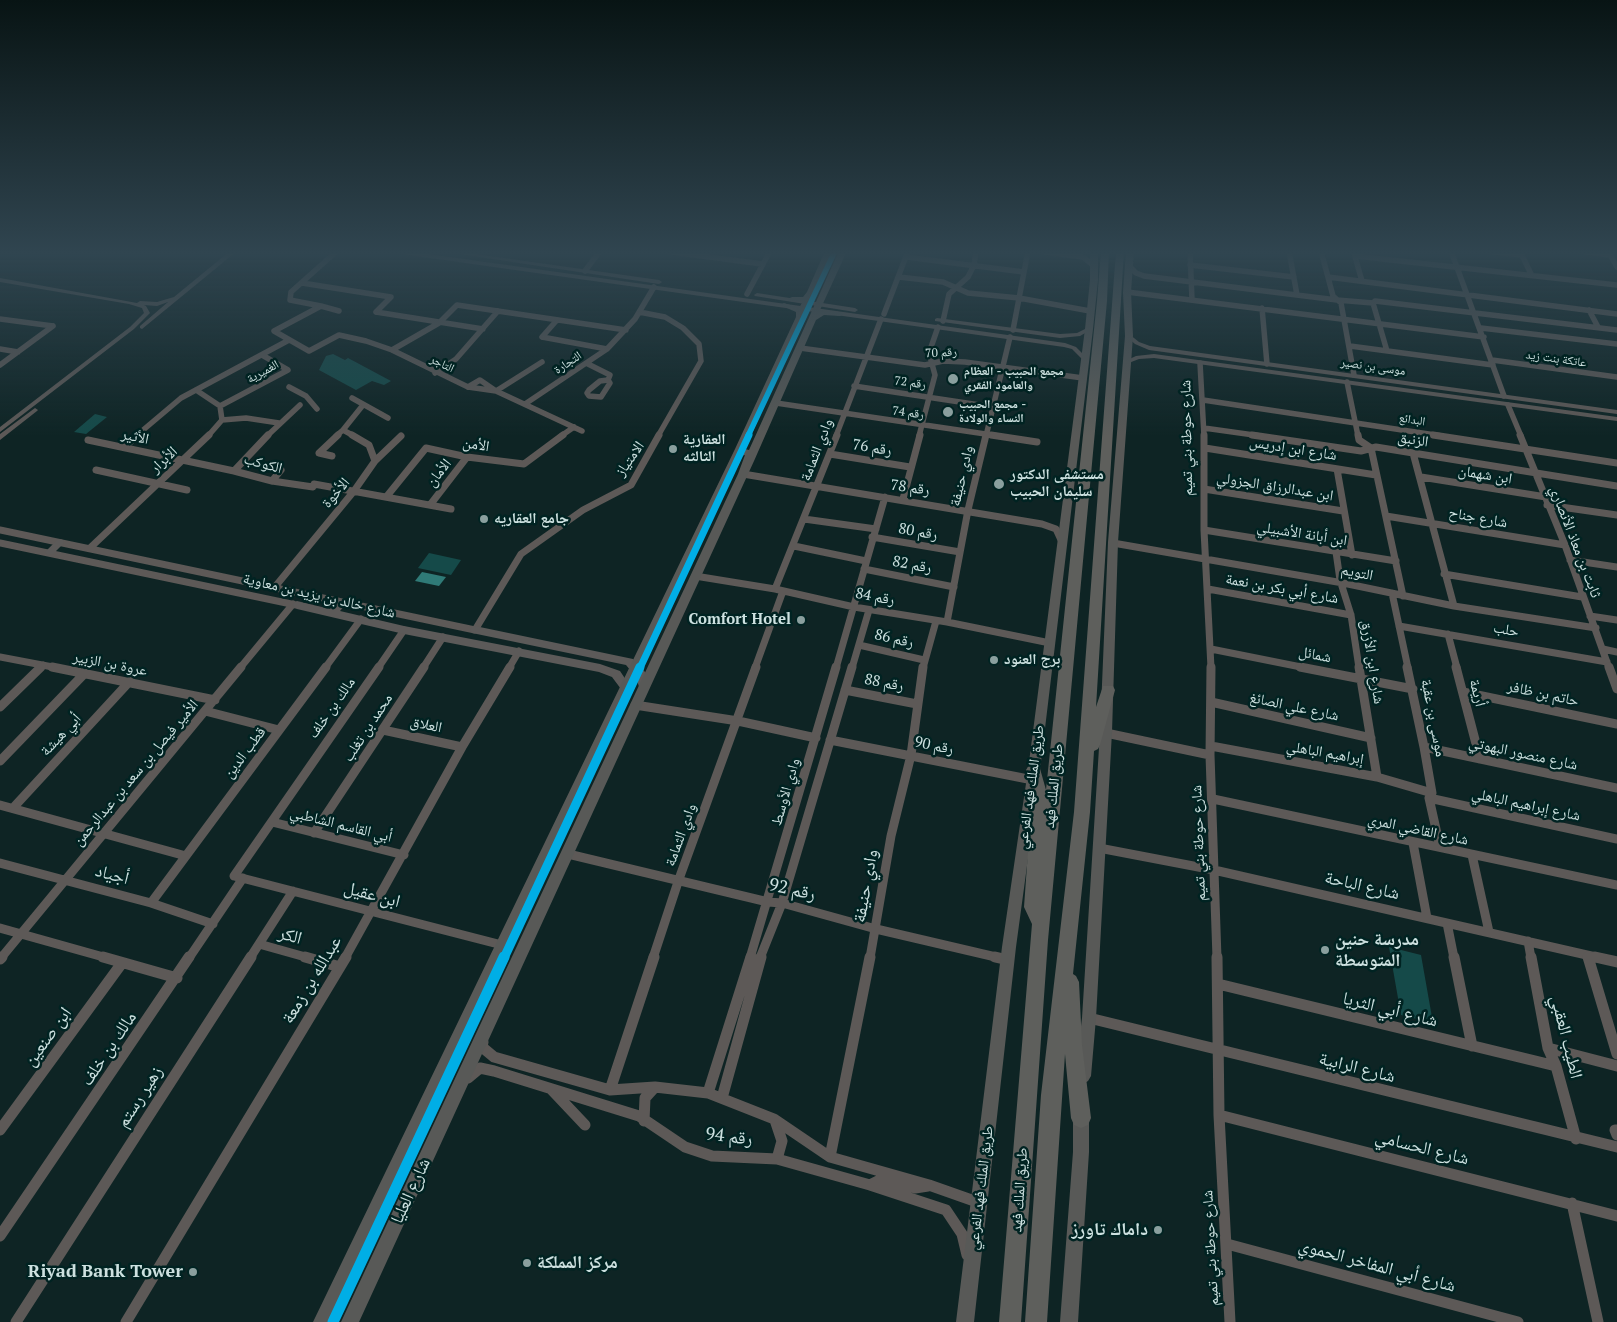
<!DOCTYPE html>
<meta charset="utf-8">
<style>
body{margin:0}
canvas{display:block;background:#0e2424}
</style>
<canvas width="1617" height="1322"></canvas>
<script>
const ctx = document.querySelector('canvas').getContext('2d');
ctx.lineJoin = 'round';
function fillPath(path, color) { ctx.fillStyle = color; ctx.fill(path, 'evenodd'); }
const toPath = rows => new Path2D(rows.map(r => 'M' + r).join(''));
function stroke(path, color, width, dash) { ctx.strokeStyle = color; ctx.lineWidth = width; ctx.lineCap = dash ? 'butt' : 'round'; ctx.setLineDash(dash || []); ctx.stroke(path); }
function write(font, color, halo, rows, align = 'center') {
  ctx.font = font + ' "PT Serif","Noto Naskh Arabic",serif'; ctx.lineWidth = 5; ctx.setLineDash([]); ctx.textBaseline = 'middle'; ctx.strokeStyle = halo; ctx.fillStyle = color; for (const [text, x, y, turn = 0] of rows) {
    ctx.save(); ctx.translate(x, y); ctx.rotate((+turn || 0) * Math.PI / 180); ctx.textAlign = isNaN(turn) ? turn : align; if (halo) ctx.strokeText(text, 0, 0); ctx.fillText(text, 0, 0); ctx.restore();
  }
}
fillPath(toPath([
 [333,354,345,360,348,358,391,381,384,385,372,381,356,390,319,370,326,356],
 [95,414,107,417,86,434,74,432],
 [429,553,461,560,451,575,418,568],
 [1389,947,1421,955,1433,1023,1401,1015]
]), '#154a49');
fillPath(toPath([
 [422,572,446,577,439,586,415,581]
]), '#2f7a77');
stroke(toPath([
 [337,251,291,292,290,300,321,306,274,331,309,351,339,335,366,341,392,350,468,387,496,391,582,431],
 [664,251,762,264],
 [1037,251,1083,257,1093,265],
 [1190,251,1192,300],
 [1289,251,1297,295],
 [1321,251,1333,296,1341,303,1354,375],
 [1451,251,1504,396],
 [1484,251,1522,255],
 [1520,251,1531,274],
 [1578,251,1610,255],
 [1608,251,1617,267],
 [1354,253,1362,281],
 [1355,256,1617,285],
 [906,257,1024,272],
 [1190,265,1294,277],
 [1129,266,1136,273,1144,276,1337,300,1373,303,1375,301,1617,330],
 [585,271,600,251],
 [899,277,943,282,968,293,1019,298,1090,311],
 [1328,277,1617,314],
 [302,283,391,297,376,312],
 [1127,292,1484,337],
 [747,294,770,251],
 [1373,303,1387,351],
 [321,306,339,311],
 [1262,308,1267,364],
 [1589,310,1598,327],
 [376,312,483,329],
 [639,312,665,317,683,328,699,344,701,361,658,436],
 [884,314,908,251],
 [0,319,53,326],
 [943,321,949,294,968,277,974,265,976,251],
 [1481,328,1617,344],
 [1013,330,1028,251],
 [542,337,607,349],
 [542,337,557,320],
 [1350,346,1493,365],
 [800,348,925,365,943,361,965,362,1083,378],
 [0,349,18,352],
 [392,350,439,323,457,305,626,330],
 [1492,360,1617,377],
 [586,363,610,375,608,380],
 [1200,363,1204,436],
 [0,365,53,326],
 [435,373,456,359,498,311],
 [608,380,610,383,601,397,589,396,587,393,589,390,600,381,608,380],
 [1347,382,1358,436],
 [854,386,993,407],
 [289,387,306,396,317,409],
 [468,387,480,380,496,391,542,362],
 [196,390,220,406,222,420,208,436],
 [352,398,388,418],
 [1203,400,1442,436],
 [776,403,999,436],
 [525,404,607,349,635,319,654,287],
 [1508,405,1521,436],
 [220,406,288,370,262,355],
 [222,420,246,418,279,423],
 [1204,428,1261,436],
 [136,436,181,398,289,340],
 [267,436,300,405],
 [336,436,343,430],
 [354,436,343,430,363,405],
 [561,436,574,427],
 [836,436,881,319],
 [919,436,935,375,929,353,938,327],
 [986,436,1010,337]
]), '#5d5957', 5.5);
stroke(toPath([
 [268,435,234,471,272,481,313,487,314,484,451,509],
 [991,435,1037,442],
 [1204,435,1204,530,1211,668],
 [1252,435,1361,451,1376,447,1617,486],
 [1358,435,1359,440,1371,448,1403,596],
 [1433,435,1617,463],
 [1520,435,1565,545,1609,668],
 [88,440,234,471],
 [124,447,138,435],
 [1205,448,1376,475],
 [1413,453,1454,606],
 [830,454,910,467],
 [332,456,319,453,338,435],
 [375,461,401,436],
 [1337,469,1352,555],
 [96,470,187,490],
 [743,474,1042,524,1056,529,1062,542],
 [1421,477,1546,497],
 [272,481,281,470],
 [1204,489,1343,511],
 [387,496,426,448,467,457,524,464,563,435],
 [903,499,920,435],
 [430,505,467,457],
 [1547,505,1617,515],
 [1386,516,1565,545],
 [804,519,876,529],
 [0,530,475,630,521,554,583,510,631,485,659,435],
 [1204,530,1396,561],
 [872,537,960,552],
 [0,543,296,605],
 [1113,543,1343,583,1454,606,1596,628],
 [794,546,866,561],
 [90,548,209,435],
 [1336,552,1340,580,1351,615,1359,668],
 [1570,560,1617,567],
 [864,569,954,587],
 [1444,574,1582,597],
 [695,576,775,589,854,607,947,622,1050,643],
 [274,588,354,491,375,461,369,445,352,435],
 [775,589,837,435],
 [1208,589,1351,615],
 [1392,593,1408,668],
 [1590,616,1617,620],
 [947,622,968,510,986,435],
 [1399,626,1607,662],
 [1448,634,1457,668],
 [859,645,924,660],
 [1211,649,1306,668],
 [1603,649,1617,652],
 [0,657,58,668],
 [40,668,43,665],
 [240,668,293,604],
 [325,668,361,619],
 [378,668,404,630],
 [423,668,443,637],
 [509,668,519,651],
 [755,668,783,591],
 [836,668,885,497],
 [852,668,869,610],
 [923,668,936,621]
]), '#5d5957', 7);
stroke(toPath([
 [52,667,215,700],
 [379,667,234,876,502,945],
 [1211,667,1210,755,1217,958],
 [1300,667,1413,689],
 [1359,667,1377,777],
 [1407,667,1424,747,1432,793,1429,798,1440,847],
 [1456,667,1480,759],
 [1609,667,1617,689],
 [845,690,917,704],
 [1463,692,1617,724],
 [1211,702,1371,738],
 [635,705,738,721,816,738],
 [0,707,41,667],
 [205,711,279,730],
 [383,730,462,747],
 [1106,733,1210,755],
 [830,740,1033,780],
 [1211,746,1377,777,1432,793],
 [1424,747,1617,788],
 [0,761,85,673],
 [1429,798,1617,839],
 [1213,799,1617,885],
 [0,805,186,856],
 [13,808,130,681],
 [272,822,404,855],
 [314,833,424,667],
 [1413,843,1427,918],
 [1099,848,1214,870,1600,958],
 [568,854,768,902,782,903,876,929,1000,958],
 [1472,855,1489,932],
 [0,863,151,903,213,924],
 [151,903,326,667],
 [1447,923,1454,958],
 [0,928,107,958],
 [1528,941,1531,958],
 [259,944,309,958],
 [1588,956,1589,958],
 [1,958,241,667],
 [189,958,243,878],
 [250,958,293,891],
 [345,958,462,747,510,667],
 [653,958,679,879,756,667],
 [750,958,836,667],
 [760,958,782,903,852,667],
 [870,958,891,836,911,755,923,667]
]), '#5d5957', 9);
stroke(toPath([
 [103,957,177,978],
 [305,957,340,967],
 [995,957,1008,960],
 [1217,957,1219,1115,1230,1322],
 [1454,957,1472,1046],
 [1531,957,1548,1048,1556,1066,1576,1139],
 [1588,957,1617,1054],
 [1595,957,1617,962],
 [0,959,2,957],
 [1218,984,1556,1066],
 [1089,1018,1617,1147],
 [483,1042,482,1047,494,1057,610,1090,655,1087,708,1093,774,1119,830,1157,929,1185,980,1203],
 [1548,1048,1617,1066],
 [468,1078,480,1068,494,1071,639,1116,685,1147,712,1156,777,1159,870,1185,946,1210,962,1234,967,1255],
 [551,1089,585,1125],
 [610,1090,654,957],
 [708,1093,751,957],
 [722,1098,761,957],
 [1219,1115,1617,1216],
 [775,1120,782,1141,777,1159],
 [644,1121,645,1098,655,1087],
 [0,1130,122,963],
 [1617,1130,1615,1130,1617,1135],
 [830,1157,870,957],
 [870,1185,880,1180,915,1188,928,1186],
 [1572,1203,1598,1322],
 [0,1236,189,957],
 [1227,1244,1518,1322],
 [16,1322,251,957],
 [126,1322,346,957]
]), '#5d5957', 11);
fillPath(toPath([
 [230,251,237,251,142,329,140,328,140,326,168,302,157,306,144,305,146,306,150,313,134,329,0,432,0,427,130,327,144,313,142,308,129,304,0,282,0,278,137,303,140,301,157,302,174,297,230,251],
 [391,251,407,251,1065,343,1076,347,1088,359,1087,360,1083,360,1072,349,1064,347,394,253,391,251],
 [439,251,455,251,659,280,662,282,659,284,439,251],
 [757,293,855,308,858,310,855,312,755,296,754,295,757,293],
 [937,318,1060,334,1077,333,1089,327,1092,329,1080,336,1060,338,935,321,935,319,937,318],
 [1129,334,1139,342,1150,346,1617,410,1617,414,1149,350,1135,344,1126,336,1129,334],
 [1154,354,1617,417,1617,421,1154,358,1139,359,1126,364,1123,362,1136,356,1154,354],
 [35,408,38,410,37,411,0,440,0,434,35,408]
]), '#5d5957');
fillPath(toPath([
 [60,539,63,540,64,542,63,544,53,554,47,554,45,552,57,540,60,539],
 [342,599,347,603,340,611,404,626,600,664,620,671,630,686,629,689,621,689,612,677,599,672,404,634,297,609,292,605,297,601,330,609,339,600,342,599],
 [475,626,633,659,645,672,649,687,648,690,640,690,636,677,626,665,472,633,470,630,472,627,475,626]
]), '#5c5a59');
fillPath(toPath([
 [825,251,833,251,745,449,749,450,839,251,847,251,820,310,840,312,844,314,840,316,824,315,816,320,754,461,359,1322,341,1322,738,474,745,455,741,456,331,1322,313,1322,735,449,796,317,796,312,780,305,784,303,799,308,803,301,792,301,788,299,792,297,803,297,807,292,825,251],
 [1090,251,1098,251,1098,280,1093,329,1040,770,1016,947,974,1322,956,1322,1002,947,1028,770,1085,329,1090,280,1090,251],
 [1126,251,1134,251,1131,292,1133,336,1118,542,1112,732,1096,1018,1091,1076,1088,1081,1083,1084,1078,1081,1075,1076,1082,1018,1100,732,1108,542,1125,336,1123,292,1126,251],
 [1081,1106,1087,1108,1089,1114,1089,1152,1078,1322,1060,1322,1073,1152,1073,1114,1075,1108,1081,1106]
]), '#585957');
fillPath(toPath([
 [1101,251,1109,251,1107,301,1048,940,1021,1322,999,1322,1032,924,1024,907,1032,796,1026,770,1029,765,1034,763,1039,765,1046,790,1097,301,1101,251],
 [1116,251,1124,251,1096,707,1103,686,1113,686,1115,690,1100,745,1098,749,1094,751,1090,812,1073,974,1076,976,1079,982,1082,1045,1091,1118,1088,1125,1081,1128,1074,1125,1071,1118,1065,1054,1047,1322,1025,1322,1041,1095,1074,812,1116,251]
]), '#5e5f5c');
stroke(toPath([
 [748,436,835,251]
]), '#00aee6', 5.5);
stroke(toPath([
 [640,668,749,435]
]), '#00aee6', 7);
stroke(toPath([
 [504,958,640,667]
]), '#00aee6', 9);
stroke(toPath([
 [333,1322,504,957]
]), '#00aee6', 11);
const sky = ctx.createLinearGradient(0, 0, 0, 436);
sky.addColorStop(0, '#081414');
sky.addColorStop(0.58, '#304550');
sky.addColorStop(1, '#30455000');
ctx.fillStyle = sky;
ctx.fillRect(0, 0, 1617, 436);
for (const [x, y, r, color] of [
 [953,379,6,"#8a9f9e"],
 [948,412,6,"#8a9f9e"],
 [673,449,5,"#8a9f9e"],
 [999,484,6,"#8a9f9e"],
 [484,519,5,"#8a9f9e"],
 [801,620,5,"#8a9f9e"],
 [994,660,5,"#8a9f9e"],
 [1325,950,5,"#8a9f9e"],
 [1158,1230,5,"#8a9f9e"],
 [527,1263,5,"#8a9f9e"],
 [193,1272,5,"#8a9f9e"]
]) { const dot = new Path2D(); dot.arc(x, y, r, 0, 2 * Math.PI); ctx.fillStyle = color; ctx.fill(dot); stroke(dot, '#002322', 2); }
write('12px', '#cde1e0', '#002322', [
 ["رقم 70",941,353,-3],
 ["عاتكة بنت زيد",1556,359,8],
 ["التجارة",568,363,-34],
 ["التاجر",442,364,26],
 ["موسى بن نصير",1373,367,8],
 ["الغميرية",263,372,-29],
 ["رقم 72",910,383,8],
 ["رقم 74",908,413,8],
 ["البدائع",1412,420,9]
]);
write('bold 12px', '#cde1e0', '#002322', [
 ["مجمع الحبيب - العظام",964,372],
 ["والعامود الفقري",964,386],
 ["مجمع الحبيب -",959,405],
 ["النساء والولادة",959,419]
], 'left');
write('15px', '#cde1e0', '#002322', [
 ["الأثير",135,437,12],
 ["شارع حوطة بني تميم",1187,438,-91],
 ["الزنبق",1413,440,9],
 ["الأمن",476,445,9],
 ["رقم 76",872,448,9],
 ["شارع ابن إدريس",1293,449,9],
 ["وادي الثمامة",817,450,-69],
 ["الامتياز",630,459,-55],
 ["الأبرار",164,460,-43],
 ["الكوكب",263,464,15],
 ["الأمان",439,473,-52],
 ["ابن شهمان",1485,475,9],
 ["وادي حنيفة",962,476,-77],
 ["ابن عبدالرزاق الجزولي",1275,487,9],
 ["رقم 78",910,488,8],
 ["الأخوة",336,493,-50],
 ["شارع جناح",1478,518,10],
 ["رقم 80",918,532,10],
 ["ابن أبانة الأشبيلي",1302,534,9],
 ["ثابت بن معاذ الأنصاري",1575,542,69],
 ["رقم 82",912,565,11],
 ["التويم",1357,573,11],
 ["شارع أبي بكر بن نعمة",1282,589,10],
 ["شارع خالد بن يزيد بن معاوية",319,596,13],
 ["رقم 84",875,597,11],
 ["حلب",1506,630,10],
 ["رقم 86",894,639,13],
 ["شمائل",1315,655,11],
 ["شارع ابن الأزرق",1372,662,81],
 ["عروة بن الزبير",110,664,11],
 ["رقم 88",884,683,11],
 ["أريمة",1477,693,76],
 ["حاتم بن ظافر",1543,694,12],
 ["شارع علي الصائغ",1294,707,12],
 ["مالك بن خلف",332,708,-55],
 ["موسى بن عقبة",1433,718,79],
 ["العلاق",426,725,12],
 ["محمد بن تغلب",368,728,-57],
 ["أبي هيشة",61,735,-47],
 ["رقم 90",934,746,12],
 ["قطب الدين",245,753,-53],
 ["إبراهيم الباهلي",1325,753,10],
 ["شارع منصور البهوتي",1523,754,12],
 ["الأمير فيصل بن سعد بن عبدالرحمن",136,773,-50],
 ["طريق الملك فهد",1054,786,-84],
 ["طريق الملك فهد الفرعي",1031,787,-82],
 ["وادي الأوسط",786,792,-74],
 ["شارع إبراهيم الباهلي",1526,805,12],
 ["أبي القاسم الشاطبي",341,825,14],
 ["شارع القاضي المري",1418,830,12],
 ["وادي الثمامة",681,835,-70],
 ["شارع حوطة بني تميم",1199,843,-92],
 ["طريق الملك فهد الفرعي",981,1188,-83],
 ["طريق الملك فهد",1020,1190,-86],
 ["شارع حوطة بني تميم",1211,1248,-93]
]);
write('bold 15px', '#cde1e0', '#002322', [
 ["العقارية",683,440],
 ["الثالثه",683,457],
 ["مستشفى الدكتور",1010,475],
 ["سليمان الحبيب",1010,492],
 ["جامع العقاريه",494,519],
 ["Comfort Hotel",791,620,"right"],
 ["برج العنود",1004,660]
], 'left');
write('18px', '#cde1e0', '#002322', [
 ["أجياد",112,875,15],
 ["وادي حنيفة",866,886,-80],
 ["شارع الباحة",1362,886,13],
 ["رقم 92",792,890,13],
 ["ابن عقيل",372,895,15],
 ["الكر",290,936,16],
 ["عبدالله بن زمعة",312,980,-59],
 ["شارع أبي الثريا",1390,1010,14],
 ["ابن صنعين",48,1037,-54],
 ["الطيب العقبي",1566,1037,76],
 ["مالك بن خلف",109,1049,-56],
 ["شارع الرابية",1357,1068,14],
 ["زهير رستم",140,1097,-57],
 ["رقم 94",729,1137,7],
 ["شارع الحسامي",1422,1148,14],
 ["شارع العليا",411,1191,-65],
 ["شارع أبي المفاخر الحموي",1377,1266,15]
]);
write('bold 18px', '#cde1e0', '#002322', [
 ["مدرسة حنين",1335,940],
 ["المتوسطة",1335,961],
 ["داماك تاورز",1148,1230,"right"],
 ["مركز المملكة",537,1263],
 ["Riyad Bank Tower",183,1272,"right"]
], 'left');
</script>
